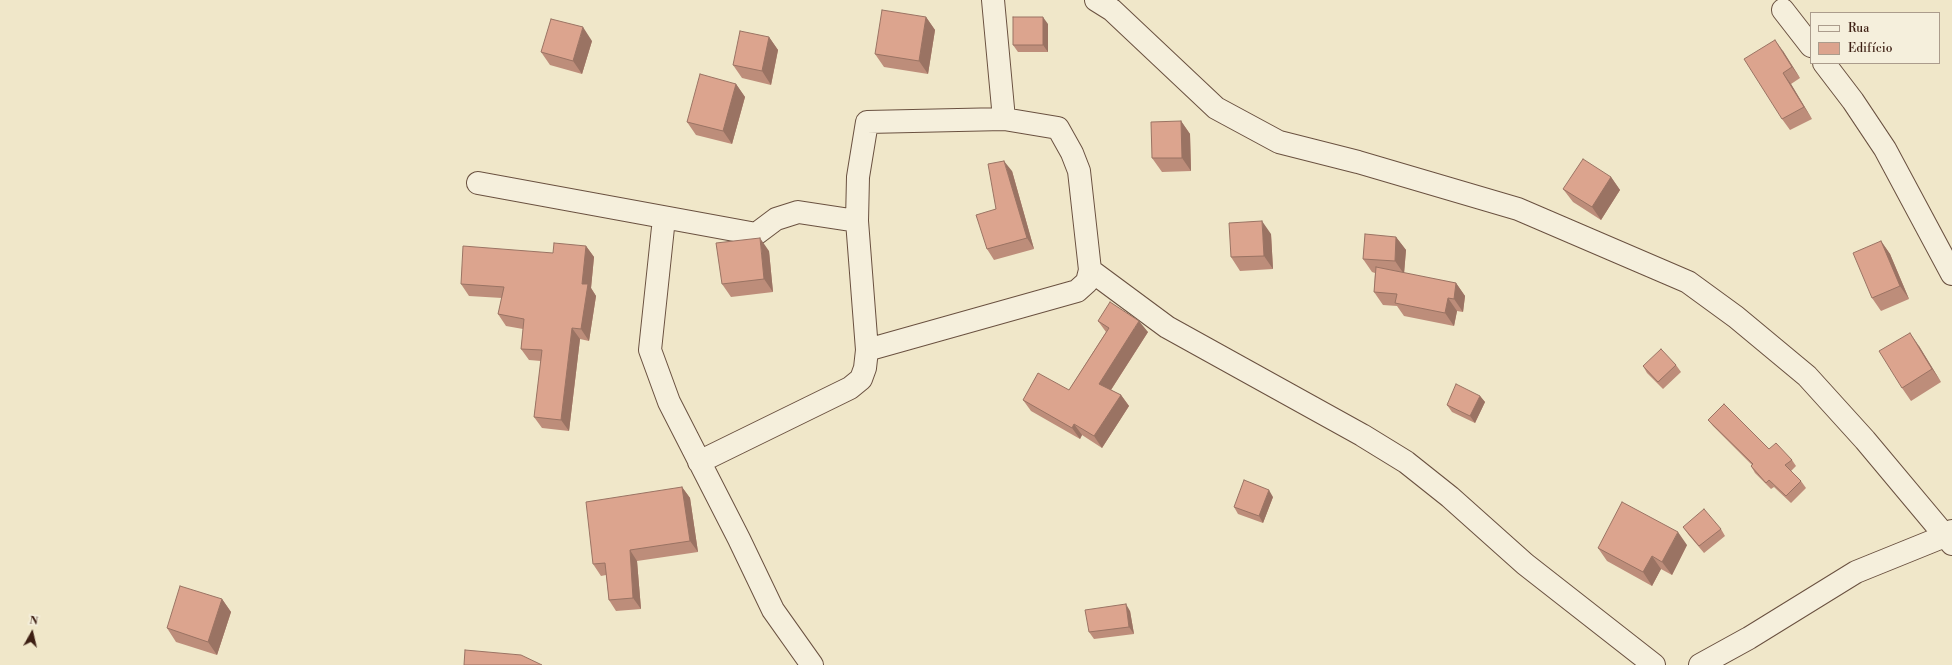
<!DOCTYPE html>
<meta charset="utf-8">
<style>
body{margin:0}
#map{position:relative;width:1952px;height:665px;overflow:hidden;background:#f0e7c9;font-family:"Libre Bodoni",serif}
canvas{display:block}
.legend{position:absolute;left:1810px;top:12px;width:130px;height:52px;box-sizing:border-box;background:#f5efdc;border:1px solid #ab9c8c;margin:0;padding:5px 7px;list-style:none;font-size:12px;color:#3d1f13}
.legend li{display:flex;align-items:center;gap:8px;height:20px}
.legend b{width:20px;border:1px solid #ab9c8c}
.north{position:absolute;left:12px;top:613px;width:40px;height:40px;-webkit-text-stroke:3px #f5efdc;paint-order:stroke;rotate:8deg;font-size:11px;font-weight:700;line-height:16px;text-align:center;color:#3d1f13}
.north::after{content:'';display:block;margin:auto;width:14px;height:18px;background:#3d1f13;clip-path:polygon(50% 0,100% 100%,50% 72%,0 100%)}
</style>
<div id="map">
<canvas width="1952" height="665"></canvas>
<ul class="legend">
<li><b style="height:5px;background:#f5efdc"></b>Rua</li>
<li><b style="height:11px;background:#dca48e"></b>Edifício</li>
</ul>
<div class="north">N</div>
</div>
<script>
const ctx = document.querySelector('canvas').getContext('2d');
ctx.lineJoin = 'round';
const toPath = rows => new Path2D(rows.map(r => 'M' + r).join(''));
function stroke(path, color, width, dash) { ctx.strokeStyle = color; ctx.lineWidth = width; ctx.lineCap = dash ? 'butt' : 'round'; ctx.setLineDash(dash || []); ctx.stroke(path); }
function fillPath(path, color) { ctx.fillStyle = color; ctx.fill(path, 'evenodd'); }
const minor = toPath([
 [1096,0,1112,10,1216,108,1279,142,1358,162,1518,209,1688,282,1736,317,1807,376,1865,440,1952,544],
 [1783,10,1811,46],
 [1824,63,1853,101,1885,149,1952,274],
 [478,183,756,234,776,219,798,212,857,221],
 [664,218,650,350,669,402,739,539,773,610,812,665],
 [1090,270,1167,327,1362,435,1406,462,1450,497,1525,564,1654,665],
 [867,350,1077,291,1087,282,1090,270,1079,171,1072,153,1058,128,1004,119,993,0],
 [699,462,850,388,861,379,865,368,867,350,857,221,858,177,867,122,1004,119],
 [1700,665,1749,638,1856,572,1945,536,1952,531]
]);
stroke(minor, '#6a5140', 24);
stroke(minor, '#f5efdc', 22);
fillPath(toPath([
 [926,17,935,30,928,74,884,67,875,54],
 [1048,24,1048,52,1018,52,1013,45],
 [769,37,778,50,771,85,742,78,733,65],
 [592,41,582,74,550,65,541,52],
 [1783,51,1800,78,1791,84,1812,119,1790,130,1782,119],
 [736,84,745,97,732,144,696,135,687,122],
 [1181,121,1190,134,1191,171,1162,172,1152,158],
 [1012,171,1034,249,994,260,987,249,996,209],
 [1611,177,1620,190,1601,220,1573,202,1563,189],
 [1271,234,1273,269,1240,271,1231,257],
 [1396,237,1406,250,1404,273,1456,283,1465,296,1463,312,1457,311,1454,326,1404,316,1397,306,1383,305,1374,292,1375,273,1372,272,1363,259],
 [1881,241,1890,254,1909,299,1881,311,1872,298],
 [586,246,594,257,591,288,596,296,589,341,580,339,569,431,542,428,534,417,541,361,529,360,521,349,523,329,506,326,498,314,502,298,469,296,461,284,553,253],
 [769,251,773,292,731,297,722,284],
 [1098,321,1148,332,1111,390,1121,395,1129,406,1102,448,1082,435,1080,439,1031,411,1023,400,1069,390,1106,332],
 [1919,346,1941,382,1911,401,1902,388],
 [1676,365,1681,372,1663,389,1647,373,1643,366],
 [1480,396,1485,402,1475,423,1452,412,1447,405],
 [1708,420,1792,460,1796,466,1791,471,1801,481,1806,488,1791,503,1774,487,1771,489,1755,473,1751,466,1752,465,1713,426],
 [682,487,690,498,698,552,637,561,641,609,616,611,609,600,606,575,601,576,593,564],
 [1273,497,1263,523,1238,514,1234,507],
 [1683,527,1721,529,1725,536,1704,553,1688,534],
 [1687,545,1672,575,1661,569,1652,586,1607,561,1598,548],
 [222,599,231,612,217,655,176,642,167,628],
 [1130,611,1134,634,1094,639,1089,632]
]), '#bd8d7a');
fillPath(toPath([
 [926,17,935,30,928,74,919,61],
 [1043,17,1048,24,1048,52,1043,45],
 [583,27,592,41,582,74,573,61],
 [769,37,778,50,771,85,762,71],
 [1775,40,1783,51,1800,78,1792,67],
 [1783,73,1791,84,1812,119,1804,107],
 [736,84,745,97,732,144,723,131],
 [1181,121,1190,134,1191,171,1182,158],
 [1004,161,1012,171,1034,249,1027,238],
 [1611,177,1620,190,1601,220,1592,207],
 [1262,221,1271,234,1273,269,1264,256],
 [1396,237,1406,250,1404,274,1395,261],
 [760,238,769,251,773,292,764,279],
 [1881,241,1890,254,1909,299,1900,286],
 [586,246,594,257,591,288,596,296,589,341,581,329,582,284],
 [1456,283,1465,296,1463,312,1454,299],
 [1448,298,1457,311,1454,326,1445,313],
 [1139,321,1148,332,1107,396,1099,384],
 [572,328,580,339,569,431,561,420],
 [1910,333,1919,346,1941,382,1932,369],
 [1121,395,1129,406,1102,448,1094,436],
 [1480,396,1485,402,1475,423,1470,416],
 [1074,424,1082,435,1080,439,1072,428],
 [682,487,690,498,698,552,690,541],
 [1269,490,1273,497,1263,523,1259,516],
 [1678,532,1687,545,1672,575,1662,562],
 [630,550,637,561,641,609,633,598],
 [1652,556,1661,569,1652,586,1643,572],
 [222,599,231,612,217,655,208,642],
 [1126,604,1130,611,1134,634,1129,627]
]), '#9a7363');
const building = toPath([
 [882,10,926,17,919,61,875,54,882,10],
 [1013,17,1043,17,1043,45,1013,45,1013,17],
 [551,19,583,27,573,61,541,52,551,19],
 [740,31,769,37,762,71,733,65,740,31],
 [1775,40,1792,67,1783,73,1804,107,1782,119,1744,59,1775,40],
 [700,74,736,84,723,131,687,122,700,74],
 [1181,121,1182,158,1152,158,1151,122,1181,121],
 [1583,159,1611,177,1592,207,1563,189,1583,159],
 [1004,161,1027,238,987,249,976,215,996,209,988,164,1004,161],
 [1262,221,1264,256,1231,257,1229,223,1262,221],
 [1365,234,1396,237,1395,261,1363,259,1365,234],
 [760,238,764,279,722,284,716,243,760,238],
 [1881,241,1900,286,1872,298,1853,253,1881,241],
 [554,243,586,246,582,284,588,284,581,329,572,328,561,420,534,417,542,350,521,349,524,319,498,314,504,287,461,284,463,246,553,253,554,243],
 [1376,267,1456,283,1454,299,1448,298,1445,313,1395,303,1397,294,1374,292,1376,267],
 [1110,302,1139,321,1099,384,1121,395,1094,436,1074,424,1072,428,1023,400,1038,373,1069,390,1109,328,1098,321,1110,302],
 [1910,333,1932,369,1902,388,1879,351,1910,333],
 [1661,349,1676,365,1658,382,1643,366,1661,349],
 [1456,384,1480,396,1470,416,1447,405,1456,384],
 [1724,404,1769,449,1776,443,1792,460,1785,465,1801,481,1786,496,1769,480,1766,483,1751,466,1753,464,1708,420,1724,404],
 [1244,480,1269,490,1259,516,1234,507,1244,480],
 [682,487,690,541,630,550,633,598,609,600,605,563,593,564,586,502,682,487],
 [1622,502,1678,532,1662,562,1652,556,1643,572,1598,548,1622,502],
 [1704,509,1721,529,1699,546,1683,527,1704,509],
 [180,586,222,599,208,642,167,628,180,586],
 [1126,604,1129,627,1089,632,1085,610,1126,604],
 [465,650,521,655,542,665,464,665,465,650]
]);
fillPath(building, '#dca48e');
stroke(building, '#9a7363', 1);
</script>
